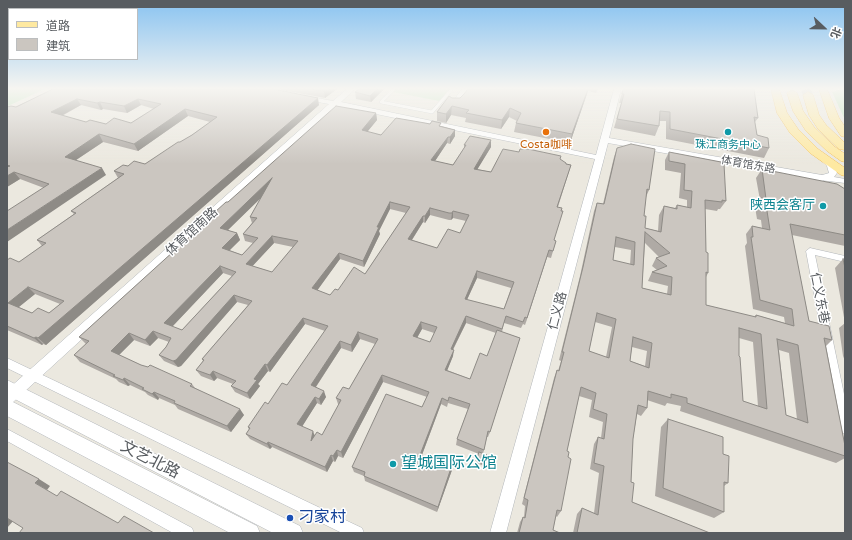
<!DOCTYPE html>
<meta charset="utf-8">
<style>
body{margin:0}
#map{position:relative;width:852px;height:540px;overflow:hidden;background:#ebe8df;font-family:"Varela Round","Noto Sans SC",sans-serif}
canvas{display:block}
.frame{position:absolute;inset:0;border:8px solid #585c60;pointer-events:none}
.legend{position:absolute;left:8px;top:8px;width:130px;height:52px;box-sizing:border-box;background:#fff;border:1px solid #bcbebf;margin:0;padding:5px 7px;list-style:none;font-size:12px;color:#585c60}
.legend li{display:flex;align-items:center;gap:8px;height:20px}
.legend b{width:20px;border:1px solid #bcbebf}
.north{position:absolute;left:804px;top:8px;width:40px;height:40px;-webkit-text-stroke:3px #fff;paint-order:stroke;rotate:112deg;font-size:11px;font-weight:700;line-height:16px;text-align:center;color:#585c60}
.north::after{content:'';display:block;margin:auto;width:14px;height:18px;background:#585c60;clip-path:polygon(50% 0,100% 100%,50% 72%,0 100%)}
</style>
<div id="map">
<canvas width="852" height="540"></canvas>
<div class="frame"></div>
<ul class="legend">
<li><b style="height:5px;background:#fee9a1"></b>道路</li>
<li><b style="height:11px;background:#cbc6c0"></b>建筑</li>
</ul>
<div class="north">北</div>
</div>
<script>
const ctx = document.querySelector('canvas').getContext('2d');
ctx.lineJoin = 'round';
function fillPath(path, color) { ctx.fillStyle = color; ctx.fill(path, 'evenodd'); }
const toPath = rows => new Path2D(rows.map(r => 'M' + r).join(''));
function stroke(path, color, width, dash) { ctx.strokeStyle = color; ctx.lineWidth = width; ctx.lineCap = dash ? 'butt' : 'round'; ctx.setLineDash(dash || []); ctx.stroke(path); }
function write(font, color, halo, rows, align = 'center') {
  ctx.font = font + ' "Varela Round","Noto Sans SC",sans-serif'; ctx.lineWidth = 3; ctx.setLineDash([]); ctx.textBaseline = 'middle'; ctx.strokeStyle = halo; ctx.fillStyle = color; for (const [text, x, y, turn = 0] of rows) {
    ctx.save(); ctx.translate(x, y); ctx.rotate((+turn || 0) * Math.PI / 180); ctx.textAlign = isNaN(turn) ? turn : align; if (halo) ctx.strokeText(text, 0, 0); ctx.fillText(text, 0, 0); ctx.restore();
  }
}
fillPath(toPath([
 [7,89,45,89,8,106,7,106],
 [396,89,450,89,439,101,393,92],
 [841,89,845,89,845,120,832,92]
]), '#bde4bb');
stroke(toPath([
 [806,89,808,95]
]), '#c6c5bf', 10, [10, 5]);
const service = toPath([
 [394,89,381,102,432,112,452,89]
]);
const minor = toPath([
 [462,89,468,89,456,105,452,105,451,104,462,89],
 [824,157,826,158,834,165,837,173,834,177,845,179,845,183,819,180,819,176,829,173,827,166,820,159,824,157],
 [810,248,845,256,845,262,815,255,845,399,845,434,841,432,839,428,806,251,810,248],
 [7,358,362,528,364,533,342,533,7,368,7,358],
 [7,429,192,528,194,533,173,533,7,441,7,429]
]);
const tertiary = toPath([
 [347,89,355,89,341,102,596,155,614,89,621,89,609,138,822,175,826,178,822,181,608,143,506,533,490,533,595,159,337,106,12,403,7,405,7,390,329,104,301,99,301,95,333,101,347,89]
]);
const secondary = toPath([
 [7,380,300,526,303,533,273,533,7,395,7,380],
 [7,399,257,526,260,533,230,533,7,416,7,399]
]);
const primary = toPath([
 [771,89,779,89,787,113,798,129,818,149,845,168,845,176,841,175,810,153,790,133,777,113,771,89],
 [819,89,827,89,839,118,845,127,845,137,841,136,829,118,819,89],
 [792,90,797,93,803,111,814,127,835,147,845,154,845,162,841,161,827,151,806,131,793,111,787,93,792,90],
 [808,92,813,95,819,115,826,125,845,143,845,150,839,149,818,129,809,115,803,95,808,92]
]);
stroke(service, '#b2b6ba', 3.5);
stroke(minor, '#b2b6ba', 1);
stroke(tertiary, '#b2b6ba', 1);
stroke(secondary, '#b3b7bc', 1);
stroke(primary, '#f0ba54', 1);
stroke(service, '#fff', 3);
fillPath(minor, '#fff');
fillPath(tertiary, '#fff');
fillPath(secondary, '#fff');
fillPath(primary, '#fee9a1');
fillPath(toPath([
 [53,89,319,105,46,345,43,344,42,345,7,330,7,260,19,262,42,246,37,240,74,214,71,211,118,178,114,171,128,166,145,164,192,135,210,122,188,116,138,151,103,142,76,160,106,175,44,188,20,179,7,187,7,107,16,107],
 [81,105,101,110,103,109,127,113,141,105,154,109,131,123,106,124,86,122,62,116],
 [35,294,60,304,49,313,32,313,19,307],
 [276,89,337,89,325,98],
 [359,89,384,89,371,102,356,99,355,92],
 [468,89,598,89,596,93,588,91,570,143,514,132,516,123,517,121,509,117,501,129,465,122,466,118,451,115,446,123,437,121,437,112,452,98,460,98,464,94],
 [623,89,758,118,755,122,757,135,769,148,764,158,666,139,666,121,659,121,659,126,655,136,614,128,621,103,619,103],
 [376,113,377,120,367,132,381,135,425,123,441,126,455,130,455,136,450,144,447,143,435,161,453,165,464,148,464,145,491,147,477,169,491,172,519,152,560,159,566,164,571,165,558,207,554,240,556,241,551,258,547,257,525,325,523,324,521,328,504,323,502,332,520,338,488,437,487,437,483,454,487,455,484,466,476,463,479,454,456,445,457,439,468,409,448,403,447,407,441,404,422,455,437,462,452,465,452,470,437,512,365,481,364,476,354,472,352,467,422,407,427,397,383,382,343,458,338,456,335,462,333,461,327,472,272,447,270,449,250,439,246,434,249,430,248,427,268,404,287,385,325,331,305,324,270,372,268,371,258,384,260,386,250,399,235,392,231,386,233,384,217,378,214,381,201,376,196,370,203,361,202,359,248,305,237,302,181,366,178,367,164,361,159,355,166,347,169,342,158,338,150,346,134,340,119,355,141,365,192,384,195,388,244,415,231,432,178,409,175,405,159,398,158,400,148,395,145,392,130,385,128,386,119,382,116,379,80,362,74,355,86,344,79,337,195,232,194,231,228,202],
 [261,198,250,217,252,223,243,234,245,241,253,243,242,255,229,250,240,240,237,233,227,230],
 [390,209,406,213,365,274,330,295,317,290,340,259,364,267,380,234,379,231],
 [430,215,449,220,451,220,453,218,466,221,460,233,437,248,412,240,423,222,425,223],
 [274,243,293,247,272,272,252,266],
 [223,273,232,276,182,330,172,327],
 [477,278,511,288,504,309,467,300],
 [466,323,496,333,487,356,470,379,447,370,453,356,453,350],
 [422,329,434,333,430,342,417,338],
 [360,339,375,344,349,389,336,398,338,404,339,405,322,435,315,435,302,426,317,403,321,405,326,397,316,387,341,348,352,352],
 [617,148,649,190,646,197,644,216,645,228,658,231,659,215,664,206,675,208,677,205,687,207,687,200,679,198,681,173,665,170,665,160,669,152,721,162,726,201,720,209,718,209,717,211,705,209,706,252,708,273,706,277,706,305,754,317,756,315,785,323,784,317,753,309,745,246,747,243,746,234,752,226,762,228,761,220,757,219,755,207,760,200,756,178,762,169,845,189,845,246,792,235,809,321,832,340,826,346,845,446,845,458,836,463,680,411,681,406,667,403,665,406,647,400,647,408,641,416,637,414,633,439,631,482,632,502,710,533,573,533,577,514,582,508,594,513,599,473,590,469,594,444,598,437,601,438,603,422,589,417,592,400,579,396,567,451,568,457,561,511,557,517,556,516,553,530,560,533,517,533,520,522,523,517,524,517,525,506,522,504,554,378,557,370,558,371,561,361,559,360,580,276,594,211,597,203,603,204,614,157],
 [645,243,659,257,656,258,652,266,657,270,652,272,648,281,668,286,667,294,642,288],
 [615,247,631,250,630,265,613,260],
 [595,322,612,327,606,357,589,351],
 [739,338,753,342,758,406,743,401,739,356],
 [632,347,647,351,645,366,630,361],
 [779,350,789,353,797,419,786,415],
 [843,259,845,259,845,323,835,268],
 [845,323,845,361,843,356,839,328],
 [668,419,723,454,728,483,724,486,724,512,714,518,655,496,661,427]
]), '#afaaa5');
fillPath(toPath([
 [327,89,337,89,325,98,324,91],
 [377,89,384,89,371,102,370,96],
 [588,89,589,89,588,91,570,143,572,134],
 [318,98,319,105,46,345,38,338],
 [77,99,81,105,55,119,51,112],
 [138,99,141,105,127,113,124,106],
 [100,102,103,109,101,110,97,103],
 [452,106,451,115,446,123,446,114],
 [510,108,509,117,501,129,502,120],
 [185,109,188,116,138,151,134,144],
 [376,113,377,120,363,137,362,130],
 [455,130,455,136,450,144,450,137],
 [99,134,103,142,70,164,65,157],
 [448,137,447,143,431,167,431,160],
 [491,140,491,147,474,175,474,169],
 [102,168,106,175,7,242,7,230],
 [14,172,20,179,7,187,7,176],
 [272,178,274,185,223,235,220,228],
 [390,202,390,209,379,231,380,234,364,267,363,261,377,227],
 [430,208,430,215,425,223,425,216],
 [453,211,453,218,451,220,452,213],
 [423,216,423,222,408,246,408,239],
 [237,233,240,240,225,255,222,248],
 [272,236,274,243,248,271,246,264],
 [549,250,547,257,525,325,527,318],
 [339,253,340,259,314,295,312,288],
 [220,266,223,273,169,330,164,323],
 [477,271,477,278,464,306,465,299],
 [28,287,35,294,15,310,8,303],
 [234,295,237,302,181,366,178,367,173,361],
 [466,316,466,323,450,355,451,349],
 [303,318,305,324,270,372,267,365],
 [421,322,422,329,414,343,413,336],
 [153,331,158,338,150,346,145,340],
 [358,332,360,339,352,352,351,345],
 [129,333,134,340,116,358,111,351],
 [36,337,43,344,42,345,34,338],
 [520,338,518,344,488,437,490,432],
 [340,341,341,348,313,391,311,385],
 [454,350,453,356,445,376,445,370],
 [265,364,268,371,258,384,260,386,250,399,247,393,254,379],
 [213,371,217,378,214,381,210,375],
 [382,375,383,382,343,458,341,452],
 [124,378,130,385,128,386,123,380],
 [324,391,326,397,321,405,319,399],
 [154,392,159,398,158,400,152,394],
 [315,397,317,403,300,430,297,424],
 [442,398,441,404,420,460,420,455],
 [240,409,244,415,231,432,227,426],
 [313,431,315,437,311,441],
 [268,442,272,447,270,449,267,444],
 [337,450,338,456,335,462,333,456],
 [331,455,333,461,327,472,325,467],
 [452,465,452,470,437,512,438,507],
 [39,479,50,486,47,490,35,483],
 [7,517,14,520,7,528]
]), '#8e8b86');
const building = toPath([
 [53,89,273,89,318,98,38,338,36,337,34,338,7,326,7,260,10,258,19,262,46,243,37,240,76,213,71,211,124,174,114,171,123,165,128,166,134,161,145,164,178,142,180,142,192,135,217,117,185,109,134,144,99,134,65,157,102,168,7,230,7,211,49,184,14,172,7,176,7,167,10,166,7,165,7,107,11,106,16,107,53,89],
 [77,99,97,103,100,102,124,106,138,99,161,104,131,123,114,118,106,124,90,120,86,122,51,112,77,99],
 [28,287,64,301,49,313,38,308,32,313,8,303,28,287],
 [310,89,327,89,324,91,310,89],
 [359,89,377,89,370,96,355,92,359,89],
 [468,89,588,89,572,134,516,123,521,113,510,108,502,120,466,113,469,110,452,106,446,114,437,112,449,96,452,98,460,98,464,94,468,89],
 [623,89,754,89,758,118,754,117,757,135,768,138,769,148,670,129,670,112,660,111,659,126,617,119,624,94,622,94,623,89],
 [336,106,376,113,362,130,381,135,396,118,425,123,430,124,432,121,441,123,439,126,455,130,450,137,448,137,431,160,453,165,466,145,464,145,470,136,491,140,474,169,491,172,503,149,519,152,520,149,528,149,561,156,560,159,566,163,566,164,571,165,557,207,562,208,561,211,563,211,554,240,556,241,553,251,549,250,527,318,525,317,523,322,506,316,502,329,466,316,451,349,454,350,445,370,470,379,480,353,487,356,497,330,520,338,490,432,488,431,484,450,457,439,470,404,449,397,448,401,442,398,420,455,437,462,438,459,452,465,438,507,364,476,365,472,352,467,386,394,422,407,429,392,382,375,341,452,337,450,333,456,331,455,325,467,268,442,267,444,246,434,250,428,248,427,265,402,268,404,282,383,287,385,328,326,303,318,267,365,265,364,254,379,257,380,247,393,231,386,236,381,213,371,210,375,196,370,204,360,202,359,252,301,234,295,176,360,173,361,159,355,166,347,171,338,153,331,145,340,129,333,111,351,141,365,148,367,150,365,192,384,190,386,240,409,227,426,174,403,175,401,154,392,152,394,142,389,144,388,124,378,123,380,113,376,115,375,74,355,89,341,79,337,196,231,194,231,226,202,228,202,336,106],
 [272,178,250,217,257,218,243,234,258,238,242,255,222,248,237,233,220,228,272,178],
 [390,202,410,207,365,274,354,267,338,290,335,289,330,295,312,288,339,253,363,261,379,227,377,227,390,202],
 [430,208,449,213,452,213,453,211,469,215,460,233,448,229,437,248,408,239,423,216,425,216,430,208],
 [272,236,298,241,272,272,246,264,272,236],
 [220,266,236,272,182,330,164,323,220,266],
 [477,271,514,282,504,309,465,299,477,271],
 [421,322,437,327,430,342,413,336,421,322],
 [358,332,378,339,349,389,343,387,336,398,341,400,322,435,317,432,311,441,313,431,297,424,315,397,319,399,324,391,311,385,340,341,351,345,358,332],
 [631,144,655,149,649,190,647,189,644,216,646,216,645,228,661,232,664,206,677,209,677,205,691,208,692,191,684,190,685,164,669,161,669,152,721,162,721,164,724,164,726,201,722,200,722,202,705,200,706,252,708,253,708,273,706,272,706,305,756,317,756,315,794,326,792,309,760,300,751,237,753,237,752,226,770,230,767,211,763,210,761,198,766,199,762,169,837,184,845,189,845,235,790,224,809,321,829,326,832,340,824,338,845,446,845,456,687,403,687,398,671,394,671,398,648,391,647,408,638,405,633,439,631,482,634,483,632,502,710,533,577,533,582,508,598,515,604,466,594,463,598,437,604,439,607,414,593,409,596,393,581,387,567,451,569,452,568,457,571,459,561,511,557,510,553,530,560,533,519,533,523,517,525,518,528,500,524,498,557,370,559,371,564,352,562,352,583,267,597,203,604,204,617,148,631,144],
 [645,232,670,253,656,258,667,266,652,272,672,277,671,295,642,288,645,232],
 [616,237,635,242,634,265,613,260,616,237],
 [597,313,616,319,609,358,589,351,597,313],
 [739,328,761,334,767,409,743,401,740,357,739,356,739,328],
 [633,337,652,343,649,368,630,361,633,337],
 [777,339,798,345,808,423,786,415,777,339],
 [843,259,845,259,845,268,843,259],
 [668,419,723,437,723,454,729,456,728,483,724,482,724,512,663,488,668,419],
 [479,452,487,455,484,464,476,461,479,452],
 [7,462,39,479,35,483,57,496,61,491,118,523,124,516,154,533,19,533,23,528,7,518,7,462]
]);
fillPath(building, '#cbc6c0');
stroke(building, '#8e8b86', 1);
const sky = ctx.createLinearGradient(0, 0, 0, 164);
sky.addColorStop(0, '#89c3f1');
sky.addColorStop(0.54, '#f6f5f1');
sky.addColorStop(1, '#f6f5f100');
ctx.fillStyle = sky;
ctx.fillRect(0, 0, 852, 164);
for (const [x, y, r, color] of [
 [546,132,4,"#e8710a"],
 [728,132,4,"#0f9aa8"],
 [823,206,4,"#0f9aa8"],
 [393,464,4,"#0f9aa8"],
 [290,518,4,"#1a4fb4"]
]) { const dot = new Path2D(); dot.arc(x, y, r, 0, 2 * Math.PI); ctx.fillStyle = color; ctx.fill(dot); stroke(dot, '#fff', 1.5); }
write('11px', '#c56008', '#fff', [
 ["Costa咖啡",546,145]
]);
write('11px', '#0d838f', '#fff', [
 ["珠江商务中心",728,145]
]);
write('11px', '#585c60', '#fff', [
 ["体育馆东路",748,165,10]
]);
write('13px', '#0d838f', '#fff', [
 ["陕西会客厅",815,206]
], 'right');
write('13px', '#585c60', '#fff', [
 ["体育馆南路",192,232,-42],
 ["仁义东巷",819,298,79],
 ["仁义路",558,311,-75]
]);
write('16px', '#585c60', '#fff', [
 ["文艺北路",150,460,27]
]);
write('16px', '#0d838f', '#fff', [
 ["望城国际公馆",401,464]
], 'left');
write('16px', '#164399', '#fff', [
 ["刁家村",298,518]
], 'left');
</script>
